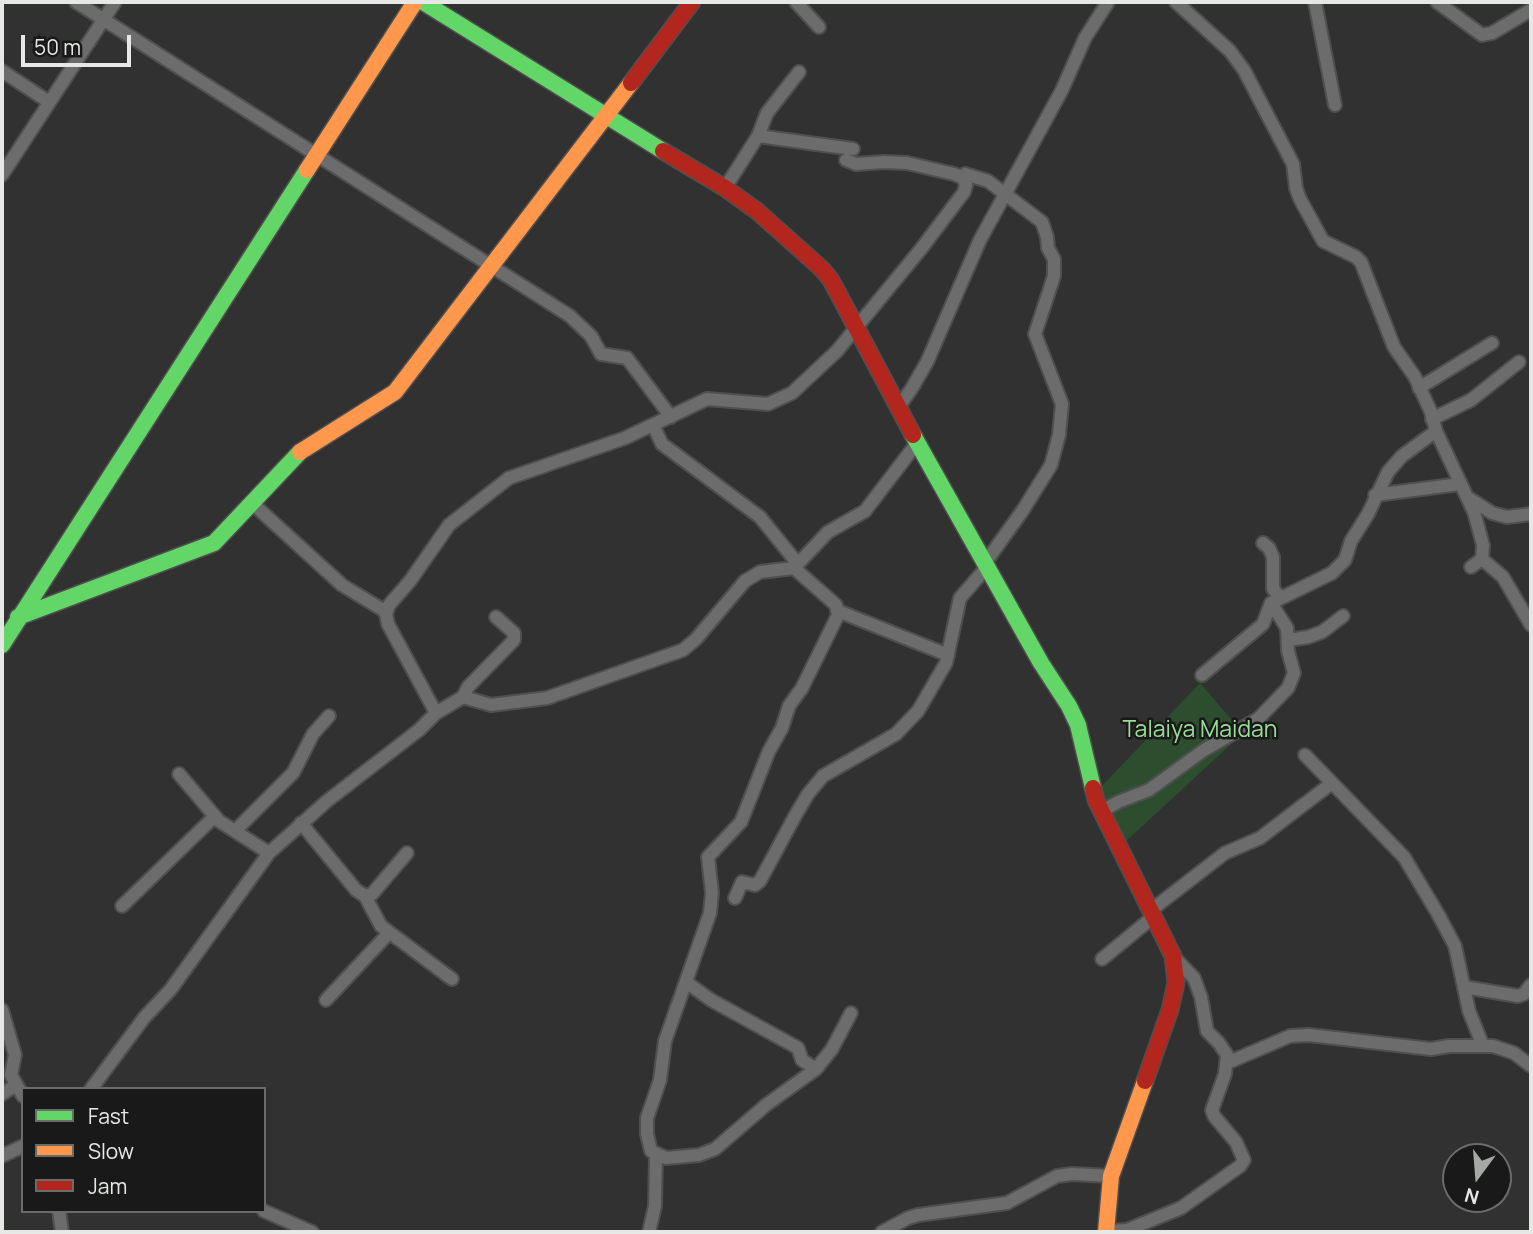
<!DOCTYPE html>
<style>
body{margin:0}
#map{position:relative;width:1533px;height:1234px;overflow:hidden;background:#303130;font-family:Manrope,sans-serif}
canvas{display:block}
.frame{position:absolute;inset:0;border:4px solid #e6e8e6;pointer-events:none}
.legend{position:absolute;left:21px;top:1087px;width:245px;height:126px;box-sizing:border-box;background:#181918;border:2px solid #6a6c6a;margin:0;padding:9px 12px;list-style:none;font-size:21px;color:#e6e8e6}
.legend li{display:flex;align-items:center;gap:14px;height:35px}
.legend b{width:35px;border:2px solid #6a6c6a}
.north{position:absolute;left:1442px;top:1143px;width:70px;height:70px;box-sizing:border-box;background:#181918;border:2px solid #6a6c6a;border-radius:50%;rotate:196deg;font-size:19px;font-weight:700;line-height:28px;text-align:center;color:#e6e8e6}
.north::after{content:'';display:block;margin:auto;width:24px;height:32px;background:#a6a8a6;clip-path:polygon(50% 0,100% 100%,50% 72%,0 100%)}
.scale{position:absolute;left:21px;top:35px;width:110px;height:32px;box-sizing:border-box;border:4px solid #e6e8e6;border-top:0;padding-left:9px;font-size:21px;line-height:24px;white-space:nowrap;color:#e6e8e6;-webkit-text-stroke:5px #181918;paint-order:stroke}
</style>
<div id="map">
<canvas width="1533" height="1234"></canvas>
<div class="frame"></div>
<ul class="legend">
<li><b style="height:9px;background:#63d668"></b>Fast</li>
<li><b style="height:9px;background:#ff974d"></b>Slow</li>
<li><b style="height:9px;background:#b3261e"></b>Jam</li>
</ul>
<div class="north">N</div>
<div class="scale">50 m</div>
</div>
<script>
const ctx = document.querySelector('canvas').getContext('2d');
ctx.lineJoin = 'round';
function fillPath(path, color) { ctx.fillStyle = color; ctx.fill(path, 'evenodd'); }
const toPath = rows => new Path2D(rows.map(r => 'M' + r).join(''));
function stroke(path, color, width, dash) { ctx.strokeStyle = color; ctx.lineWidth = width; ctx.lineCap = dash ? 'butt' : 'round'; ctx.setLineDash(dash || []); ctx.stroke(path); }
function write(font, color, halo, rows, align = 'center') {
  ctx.font = font + ' Manrope,sans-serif'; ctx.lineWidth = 5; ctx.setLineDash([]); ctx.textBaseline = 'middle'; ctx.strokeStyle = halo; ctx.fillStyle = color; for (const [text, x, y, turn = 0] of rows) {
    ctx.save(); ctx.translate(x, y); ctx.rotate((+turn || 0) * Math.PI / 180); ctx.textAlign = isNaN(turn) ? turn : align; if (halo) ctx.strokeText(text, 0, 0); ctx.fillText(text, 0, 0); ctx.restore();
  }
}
fillPath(toPath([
 [1200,683,1243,733,1123,844,1101,787]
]), '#2d4e2e');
const street = toPath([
 [76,2,570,316,591,336,601,354,627,358,671,417],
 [796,2,819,27],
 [1176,2,1230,51,1244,70,1293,164,1296,188,1300,199,1323,241,1356,257,1361,262,1394,347,1415,377,1431,412,1436,431,1402,456,1388,472,1368,514,1351,541,1345,560,1332,573,1271,603,1263,624,1202,675],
 [1315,2,1335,105],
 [1437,2,1482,35,1492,33,1531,10],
 [2,71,49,102],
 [758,136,853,149],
 [965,174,988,181,1042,222,1047,237,1048,248,1054,259,1054,276,1035,334,1062,404,1059,435,1051,465,1023,510,985,563],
 [2,175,115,2],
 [725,188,758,136,767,113,799,72],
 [1419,388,1492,343],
 [898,408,912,388,927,362,980,240,1062,90,1085,38,1108,2],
 [1432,419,1471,400,1519,362],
 [653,425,662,444,760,517,798,564],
 [1436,431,1474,512,1483,545,1482,559,1471,567],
 [1375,495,1460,484],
 [1467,497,1492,513,1507,517,1531,514],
 [252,503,342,585,383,610,386,614],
 [1263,543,1269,548,1273,557,1273,589,1281,598],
 [1482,559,1503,577,1531,625],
 [794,568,836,605,838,615,802,688,789,706,782,728,769,751,741,822,708,857,712,893,710,913,665,1041,660,1080,647,1118,647,1134,651,1151,666,1158,699,1155,715,1149,766,1105,816,1069,832,1049,851,1013],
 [838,611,948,655],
 [1288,640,1308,637,1322,632,1343,616],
 [463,697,468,687,514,640,514,633,496,617],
 [436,713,463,697,491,705,547,698,683,650,696,639,745,581,760,572,794,568,828,532,865,511,917,443],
 [1305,755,1404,857,1438,914,1455,946,1469,1011,1483,1046],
 [179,774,219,821,269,853],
 [1101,812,1118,802,1149,790,1204,750,1258,719,1288,688,1294,673,1288,651,1287,628,1271,603],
 [301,823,356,890,365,896,372,894,407,853],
 [236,830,293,773,313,734,329,716],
 [365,896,381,926,452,979],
 [735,898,742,882,755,885,760,881,795,816,808,794,823,776,896,734,918,711,946,663,960,598,987,567],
 [122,906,215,816],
 [1150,911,1225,853,1260,838,1332,783],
 [1102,959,1153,917],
 [686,982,711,1000,798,1048,802,1060,816,1069],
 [1464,987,1518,996,1524,994,1531,985],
 [326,1000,389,933],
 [2,1010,15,1055,11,1075,23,1096],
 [1227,1063,1290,1036,1309,1035,1431,1049,1449,1046,1493,1046,1514,1053,1531,1066],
 [91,1089,144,1018,171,989,269,853,327,801,419,730,436,713,388,624,386,614,389,605,410,581,449,525,509,478,625,438,707,399,768,404,792,393,837,351,855,329,921,249,964,192,966,185,963,178,954,174,907,163,884,162,856,164,846,160],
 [2,1094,16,1085],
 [2,1156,23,1146],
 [59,1211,62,1232],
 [264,1211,312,1232],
 [1106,1231,1127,1230,1181,1208,1240,1166,1244,1160,1236,1142,1214,1116,1212,1110,1225,1074,1227,1055,1219,1043,1207,1031,1201,997,1194,978,1173,956],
 [649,1232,655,1206,656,1155],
 [882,1232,908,1218,918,1215,1007,1203,1057,1176,1072,1174,1111,1176]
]);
const fast = toPath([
 [423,2,663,151],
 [913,435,1041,663,1069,706,1078,725,1093,788],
 [18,617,214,543,300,452],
 [2,645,307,170]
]);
const slow = toPath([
 [307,170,415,2],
 [300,452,395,392,631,83],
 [1106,1232,1111,1176,1145,1081]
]);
const jam = toPath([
 [631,83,692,2],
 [663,151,725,188,757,211,822,269,831,280,913,435],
 [1093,788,1096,800,1173,956,1176,983,1170,1010,1145,1081]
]);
stroke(street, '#4e4f4e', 16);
stroke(fast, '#4e4f4e', 19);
stroke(slow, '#4e4f4e', 19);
stroke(jam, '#4e4f4e', 19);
stroke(street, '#6b6c6b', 12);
stroke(fast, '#63d668', 16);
stroke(slow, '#ff974d', 16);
stroke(jam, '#b3261e', 16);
write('23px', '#99dd98', '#181918', [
 ["Talaiya Maidan",1200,731]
]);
</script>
